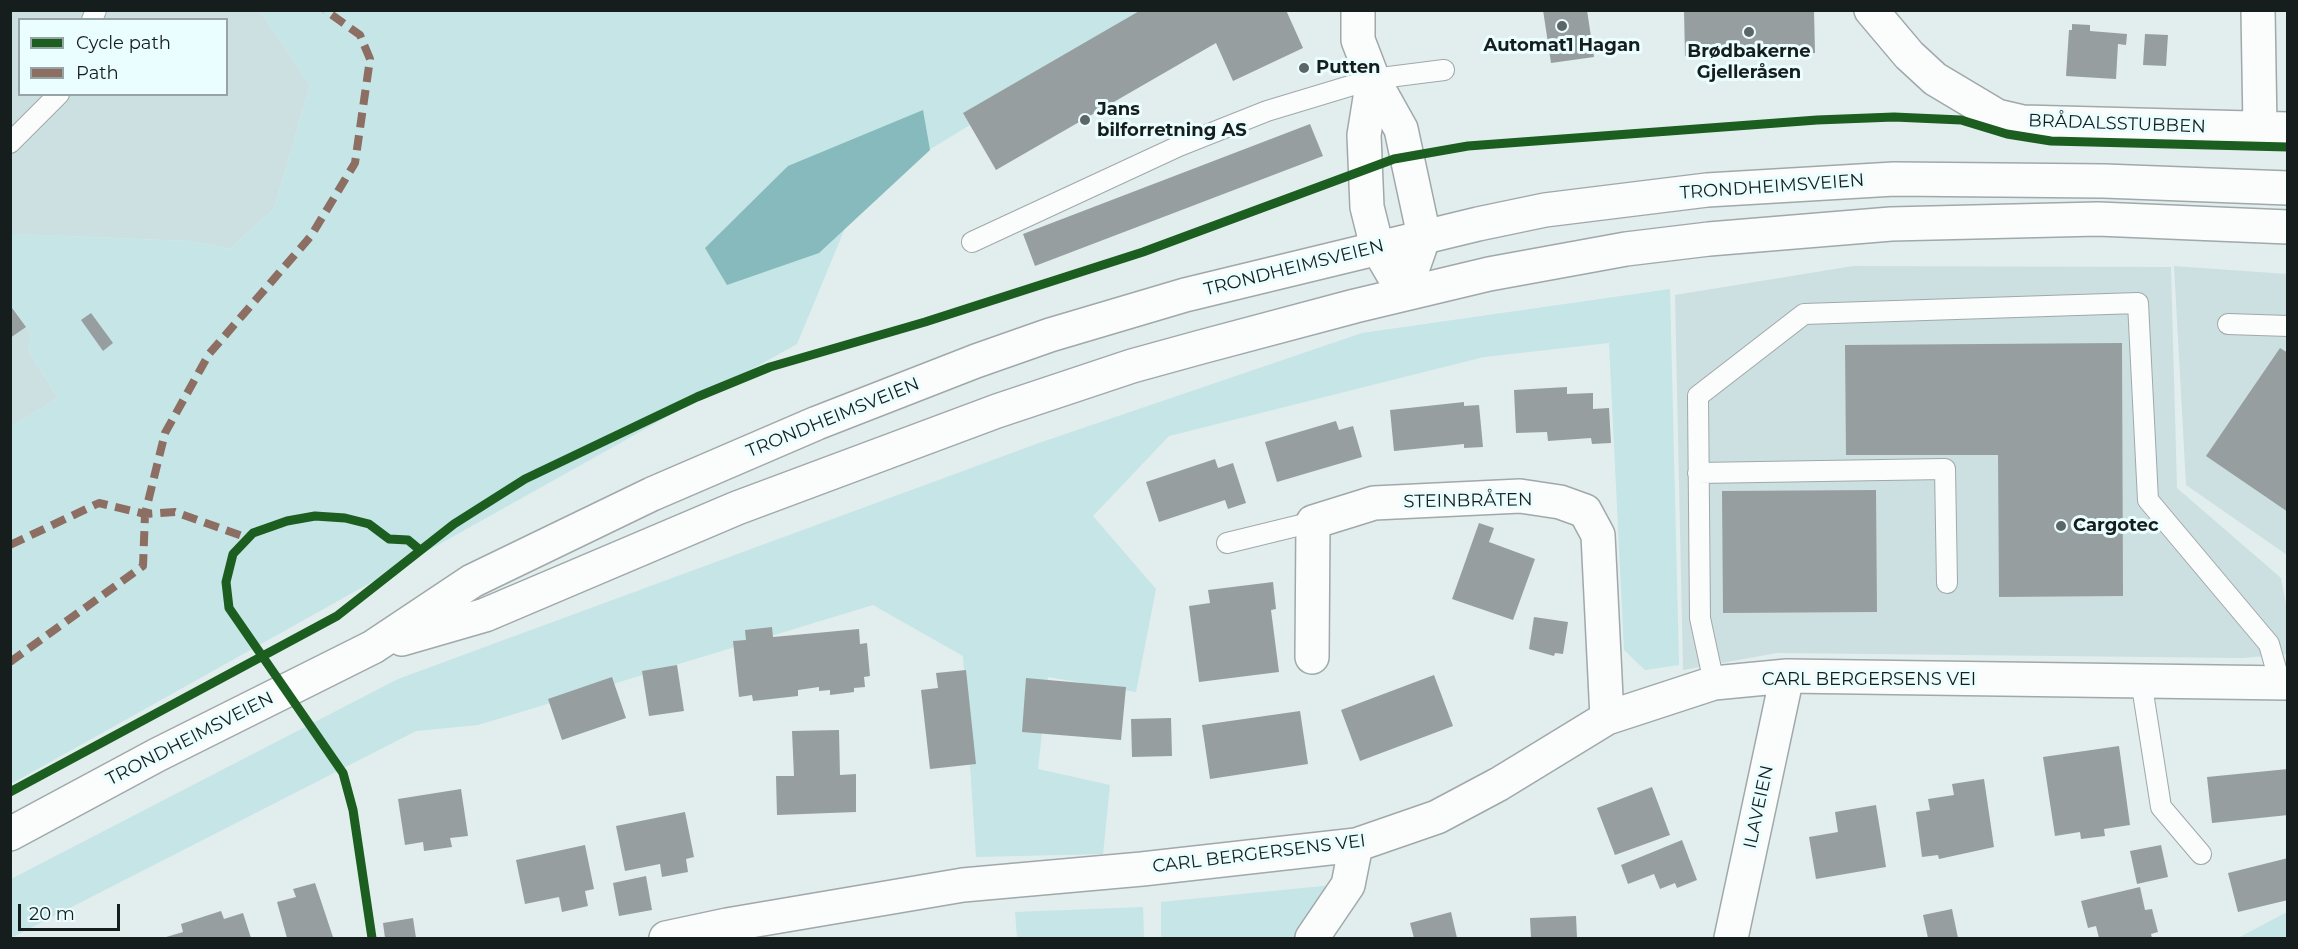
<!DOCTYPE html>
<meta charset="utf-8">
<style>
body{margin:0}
#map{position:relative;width:2298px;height:949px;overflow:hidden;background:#e2edee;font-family:Montserrat,sans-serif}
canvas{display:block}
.frame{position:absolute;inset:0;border:12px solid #161d1d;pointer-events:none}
.legend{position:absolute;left:18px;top:18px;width:210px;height:78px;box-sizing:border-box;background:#ebfeff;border:2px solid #96a4a5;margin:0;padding:8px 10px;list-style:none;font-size:18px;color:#161d1d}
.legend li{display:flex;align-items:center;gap:12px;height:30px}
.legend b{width:30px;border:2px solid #96a4a5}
.scale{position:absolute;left:18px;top:904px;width:102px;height:27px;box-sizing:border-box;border:3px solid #161d1d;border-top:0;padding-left:8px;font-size:18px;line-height:21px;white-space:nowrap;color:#161d1d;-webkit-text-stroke:4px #ebfeff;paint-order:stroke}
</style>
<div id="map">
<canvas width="2298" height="949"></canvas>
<div class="frame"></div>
<ul class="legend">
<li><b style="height:8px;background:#1b5e20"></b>Cycle path</li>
<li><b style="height:8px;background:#8d6e63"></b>Path</li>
</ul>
<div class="scale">20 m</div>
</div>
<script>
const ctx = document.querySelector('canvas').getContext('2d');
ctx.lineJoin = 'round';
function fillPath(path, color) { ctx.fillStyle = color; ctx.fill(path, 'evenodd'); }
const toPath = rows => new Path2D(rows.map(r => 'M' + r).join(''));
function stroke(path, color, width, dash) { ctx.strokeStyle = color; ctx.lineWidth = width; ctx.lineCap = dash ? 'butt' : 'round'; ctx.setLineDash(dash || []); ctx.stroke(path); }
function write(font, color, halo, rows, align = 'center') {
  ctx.font = font + ' Montserrat,sans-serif'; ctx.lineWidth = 6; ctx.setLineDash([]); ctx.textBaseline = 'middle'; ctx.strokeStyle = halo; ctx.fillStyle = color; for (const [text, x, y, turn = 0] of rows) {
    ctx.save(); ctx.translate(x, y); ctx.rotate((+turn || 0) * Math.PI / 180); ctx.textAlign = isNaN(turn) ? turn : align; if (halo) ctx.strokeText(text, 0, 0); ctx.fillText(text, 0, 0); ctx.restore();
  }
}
fillPath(toPath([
 [11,11,260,11,310,85,274,209,230,249,190,241,11,234],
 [20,20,226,20,226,94,20,94],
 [1853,266,2171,267,2177,488,2281,578,2287,609,2287,654,2243,658,1777,653,1683,670,1675,295],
 [2174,266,2287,274,2287,555,2186,485],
 [10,305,31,334,28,351,58,398,11,427]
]), '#cce0e1');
fillPath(toPath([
 [260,11,1157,11,860,192,797,344,11,784,11,427,58,398,28,351,31,334,11,305,11,234,190,241,230,249,274,209,310,85],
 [1670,289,1679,665,1645,670,1624,650,1609,343,1484,357,1169,436,1093,516,1156,589,1136,692,1048,677,1038,769,1110,785,1103,854,976,857,963,656,873,605,478,725,416,731,11,938,11,879,398,679,1039,443,1362,333],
 [1333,885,1296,938,1161,938,1161,902],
 [1143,907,1144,938,1017,938,1015,912],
 [2287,912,2287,938,2238,938]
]), '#c5e5e6');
fillPath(toPath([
 [923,110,930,150,819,253,727,285,705,248,788,166]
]), '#86babc');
fillPath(toPath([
 [1141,10,1286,10,1303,48,1233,81,1216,43,996,170,963,113],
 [1543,10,1587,10,1594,57,1551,63],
 [1684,10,1814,10,1815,53,1685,56],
 [2072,24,2090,25,2090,31,2127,34,2126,45,2118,44,2116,79,2066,76,2069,30,2072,30],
 [2145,34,2168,35,2166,66,2143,65],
 [1310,124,1323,156,1035,266,1023,234],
 [10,305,26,327,10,338],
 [91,313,113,343,103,351,81,320],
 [2122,343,2123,596,1999,597,1998,455,1846,455,1845,345],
 [2280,348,2288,353,2288,512,2206,456],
 [1567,387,1567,394,1593,393,1593,409,1609,408,1611,443,1592,444,1591,438,1548,441,1547,432,1516,433,1514,390],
 [1464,402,1464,406,1479,405,1483,447,1464,448,1464,444,1394,451,1390,410],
 [1336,421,1339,430,1353,426,1362,457,1277,482,1265,442],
 [1215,459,1218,468,1233,463,1246,503,1228,509,1225,500,1159,522,1146,482],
 [1876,490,1877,612,1723,613,1722,491],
 [1479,523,1494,528,1489,542,1535,559,1513,620,1452,599],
 [1273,582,1276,609,1271,610,1279,672,1199,682,1189,606,1210,603,1208,590],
 [1534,617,1568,622,1563,654,1555,653,1554,656,1529,649],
 [772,627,773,637,859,629,860,644,867,643,870,676,864,677,865,687,854,688,854,692,830,695,830,690,819,691,819,687,798,690,798,696,753,701,752,695,739,697,733,641,746,640,745,630],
 [677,665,684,711,649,716,642,671],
 [966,670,976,764,930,769,921,690,938,688,936,673],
 [1434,675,1453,726,1360,761,1341,710],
 [612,677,626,718,562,740,548,699],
 [1026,678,1126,687,1121,740,1022,732],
 [1300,711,1308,764,1210,779,1202,725],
 [1171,718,1172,756,1132,757,1131,719],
 [839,730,840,775,856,774,856,812,777,815,776,776,794,776,792,731],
 [2119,746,2130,825,2104,829,2105,836,2081,839,2080,832,2055,836,2043,757],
 [2288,769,2288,815,2212,823,2207,777],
 [1984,779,1994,847,1939,859,1938,855,1922,857,1916,812,1930,810,1928,799,1954,795,1952,784],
 [1652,787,1670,835,1615,855,1597,808],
 [461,789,468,836,450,838,452,847,424,851,423,842,405,845,398,799],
 [1876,805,1886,867,1816,879,1809,837,1838,832,1835,812],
 [685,812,694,857,686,859,688,872,662,877,660,864,625,871,616,826],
 [1682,840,1697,880,1677,888,1675,883,1660,889,1654,874,1628,884,1621,865],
 [585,845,594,889,585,891,588,906,562,912,559,897,525,904,516,860],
 [2161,845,2168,877,2137,884,2130,851],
 [2288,858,2288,900,2238,912,2228,873],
 [646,876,652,910,619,916,613,883],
 [315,883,333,937,287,938,277,902,296,897,293,889],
 [2140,887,2145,910,2152,909,2158,932,2151,934,2152,938,2099,938,2096,926,2088,928,2081,901],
 [1952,909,1958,938,1928,938,1923,915],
 [221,911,224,919,243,913,251,938,163,938,183,932,181,924],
 [1451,912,1457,938,1414,938,1410,923],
 [1576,916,1577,938,1531,938,1530,918],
 [413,918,416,938,385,938,383,923]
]), '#979e9f');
const lane = toPath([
 [92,20,96,10],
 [10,143,59,94],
 [972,242,1179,146,1267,111,1373,79,1444,70],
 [2228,324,2288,326],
 [1698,473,1945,469,1947,583],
 [1227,543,1313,522],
 [2141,680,2161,807,2201,854],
 [1714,683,1700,618,1698,396,1804,314,2138,303,2148,500,2269,644,2280,683]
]);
const street = toPath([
 [1358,10,1358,40,1373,79,1401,129,1424,236,1404,293],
 [1871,10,1909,55,1935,79,1997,116,2023,122,2288,129],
 [2258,10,2260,128],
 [1373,79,1364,135,1367,207,1377,247,1404,293],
 [1312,657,1313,522,1374,503,1520,496,1560,502,1585,511,1598,535,1607,718],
 [666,938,727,925,963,885,1142,869,1356,845,1437,817,1499,784,1607,718,1714,683,1787,676,2288,683],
 [1312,938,1348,885,1356,845],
 [1731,938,1787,676]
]);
const highway = toPath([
 [402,639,485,615,737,508,997,411,1132,366,1201,347,1355,306,1489,274,1626,249,1709,239,1891,224,2098,219,2288,227],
 [10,834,157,755,373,647,472,581,652,494,817,423,976,361,1050,335,1185,295,1478,224,1545,210,1707,190,1894,179,2104,181,2288,188]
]);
stroke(lane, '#a0a8a9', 22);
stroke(street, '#a0a8a9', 36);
stroke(highway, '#a0a8a9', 36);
stroke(lane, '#fbfcfc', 20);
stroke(street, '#fbfcfc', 33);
stroke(highway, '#fbfcfc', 33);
stroke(toPath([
 [10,545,99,503,145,514,175,512,248,538],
 [10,662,143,566,145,514,165,433,209,354,311,236,355,163,370,59,360,35,325,10]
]), '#8d6e63', 8, [15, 8]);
stroke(toPath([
 [10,792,337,616,454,524,525,479,697,397,770,367,925,322,1143,252,1394,159,1468,146,1817,120,1894,117,1961,120,2007,134,2051,141,2288,147],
 [372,938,353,810,343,773,229,608,226,582,233,554,253,533,287,521,315,516,345,518,369,524,389,539,408,540,420,550]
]), '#1b5e20', 9);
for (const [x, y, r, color] of [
 [1562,26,6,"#5d6666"],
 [1749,32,6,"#5d6666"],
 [1304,68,6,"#5d6666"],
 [1085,120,6,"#5d6666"],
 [2061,526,6,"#5d6666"]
]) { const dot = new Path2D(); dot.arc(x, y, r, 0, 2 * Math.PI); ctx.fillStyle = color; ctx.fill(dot); stroke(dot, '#ebfeff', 2); }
write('bold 18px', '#161d1d', '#ebfeff', [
 ["Automat1 Hagan",1562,46,"center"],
 ["Brødbakerne",1749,52,"center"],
 ["Gjelleråsen",1749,73,"center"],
 ["Putten",1316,68],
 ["Jans",1097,110],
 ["bilforretning AS",1097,131],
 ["Cargotec",2073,526]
], 'left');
write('18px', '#161d1d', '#ebfeff', [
 ["BRÅDALSSTUBBEN",2117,124,2],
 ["TRONDHEIMSVEIEN",1772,187,-4],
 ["TRONDHEIMSVEIEN",1294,268,-14],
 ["TRONDHEIMSVEIEN",833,418,-22],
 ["STEINBRÅTEN",1468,501,-1],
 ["CARL BERGERSENS VEI",1869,680],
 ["TRONDHEIMSVEIEN",190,739,-27],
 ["ILAVEIEN",1759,807,-78],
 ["CARL BERGERSENS VEI",1259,854,-7]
]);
</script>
